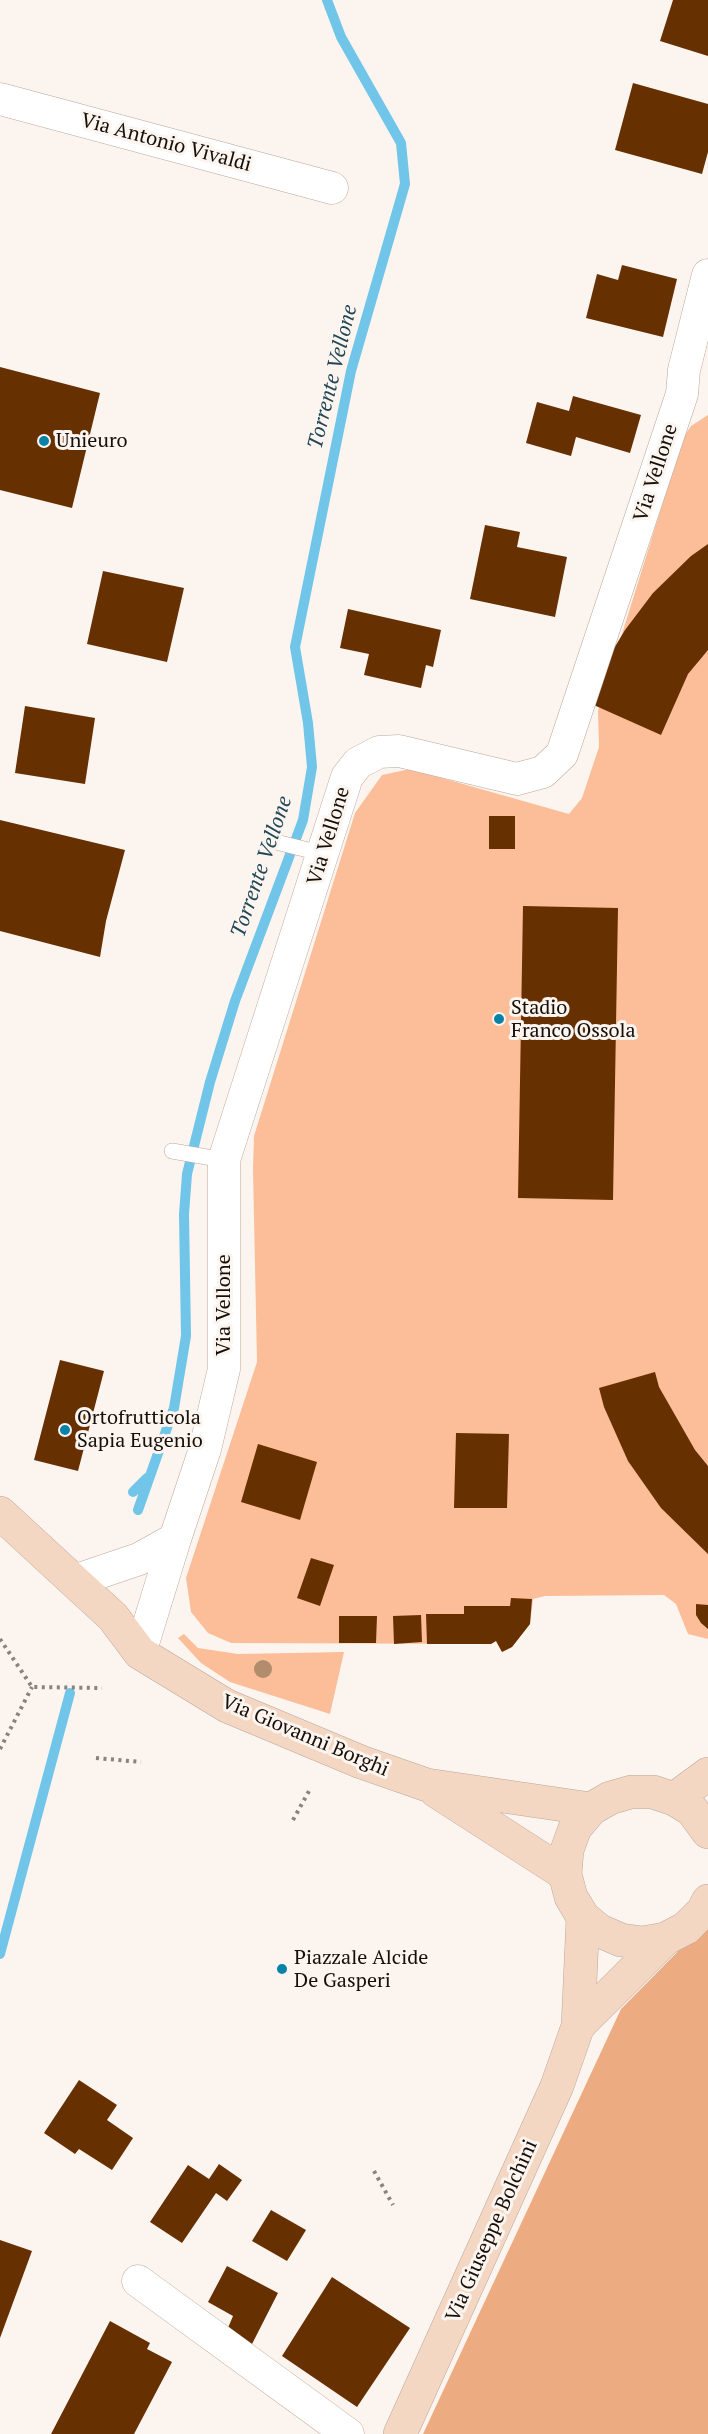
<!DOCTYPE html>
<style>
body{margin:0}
canvas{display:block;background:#fcf4ef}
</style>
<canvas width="708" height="2434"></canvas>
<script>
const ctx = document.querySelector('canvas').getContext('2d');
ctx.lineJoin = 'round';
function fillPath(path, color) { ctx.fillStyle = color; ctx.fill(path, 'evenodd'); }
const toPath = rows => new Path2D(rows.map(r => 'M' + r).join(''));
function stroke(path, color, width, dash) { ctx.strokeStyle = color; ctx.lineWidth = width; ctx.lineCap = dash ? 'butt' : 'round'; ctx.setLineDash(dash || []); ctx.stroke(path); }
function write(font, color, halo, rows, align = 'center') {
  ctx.font = font + ' "PT Serif",serif'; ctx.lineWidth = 6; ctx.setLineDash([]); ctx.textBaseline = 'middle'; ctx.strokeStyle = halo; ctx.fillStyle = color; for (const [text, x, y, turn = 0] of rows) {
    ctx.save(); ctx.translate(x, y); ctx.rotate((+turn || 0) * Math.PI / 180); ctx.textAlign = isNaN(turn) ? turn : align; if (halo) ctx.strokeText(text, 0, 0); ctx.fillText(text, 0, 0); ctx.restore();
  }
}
fillPath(toPath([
 [708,415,708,1639,688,1634,676,1604,664,1595,545,1596,533,1599,530,1624,512,1647,502,1652,496,1641,491,1644,231,1643,208,1633,191,1612,186,1578,257,1362,253,1169,254,1136,355,813,382,775,410,769,569,814,582,798,599,747,598,711,683,438,691,426],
 [184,1634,198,1648,238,1654,344,1652,330,1714,230,1682,201,1663,178,1638]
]), '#fbbe98');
fillPath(toPath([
 [708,1921,708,2434,423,2434,621,2009]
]), '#edab81');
stroke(toPath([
 [133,1492,147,1478],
 [138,1510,174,1408,186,1336,184,1214,187,1174,210,1082,235,1001,303,820,312,767,308,723,295,647,351,371,405,184,401,143,341,37,327,0],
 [0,1954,70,1693]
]), '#71c5e8', 10);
fillPath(toPath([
 [673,0,708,0,708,56,660,41],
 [633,83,708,104,708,152,702,174,615,150],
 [622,265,677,279,663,337,586,318,597,274,618,280],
 [0,367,100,393,72,508,0,490],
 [573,396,641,415,630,453,576,437,571,456,526,443,537,402,569,411],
 [485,525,520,532,517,547,567,557,555,617,470,599],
 [708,544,708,650,688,674,661,735,587,702,601,670,625,630,653,593,691,556],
 [103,571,184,588,167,662,87,644],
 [348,609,441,630,433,667,426,665,421,688,364,675,369,654,340,648],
 [25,706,95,718,85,784,15,773],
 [489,816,515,816,515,849,489,849],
 [0,820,125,850,106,921,100,957,0,931],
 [523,906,618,908,613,1200,518,1198],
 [60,1360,104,1371,78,1471,34,1460],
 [655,1372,659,1387,695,1450,708,1466,708,1554,661,1508,628,1461,604,1407,599,1388],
 [456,1433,509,1434,507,1508,454,1508],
 [258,1444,317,1462,300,1520,241,1502],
 [311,1558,334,1565,320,1606,297,1598],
 [511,1598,532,1599,530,1624,512,1647,502,1652,496,1641,491,1644,427,1644,426,1614,464,1614,464,1606,510,1606],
 [696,1604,708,1605,708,1629,701,1623,696,1615],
 [421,1615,422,1642,394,1644,393,1616],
 [339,1616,377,1616,376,1643,339,1643],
 [79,2080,117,2105,107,2120,133,2138,112,2170,79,2149,75,2154,44,2133],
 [219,2164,242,2180,227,2201,216,2193,182,2243,150,2222,188,2165,209,2179],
 [271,2210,306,2230,287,2261,252,2241],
 [0,2240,32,2251,0,2338],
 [227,2266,278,2293,251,2346,225,2335,233,2316,208,2302],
 [332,2277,410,2328,357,2407,282,2356],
 [110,2321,150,2343,147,2349,172,2362,134,2434,51,2434]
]), '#673000');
const lane = toPath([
 [276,842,324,854],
 [172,1151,224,1160]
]);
const street = toPath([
 [0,99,332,188],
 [74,1581,139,1559,175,1539],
 [140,1653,175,1539,205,1449,224,1369,224,1160,347,777,358,763,379,752,399,751,517,779,543,772,562,754,682,394,684,370,708,275],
 [138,2281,348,2434]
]);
const secondary = toPath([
 [0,1513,113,1617,140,1653,227,1706,361,1762,427,1785,591,1809],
 [436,1791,565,1874],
 [674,1799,708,1774],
 [708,1832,692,1810,674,1799,653,1792,631,1792,610,1798,591,1809,575,1828,567,1850,565,1874,571,1897,583,1917,600,1931,621,1940,643,1943,665,1939,686,1928,703,1911,708,1901],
 [578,2026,665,1939],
 [400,2434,557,2086,578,2026,583,1917]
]);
stroke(lane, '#bba79b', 16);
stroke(street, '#bba79b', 33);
stroke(secondary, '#bba79b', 34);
stroke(toPath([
 [0,1639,32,1687,102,1688],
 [0,1749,32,1687],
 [96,1758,141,1762],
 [293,1820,309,1791],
 [374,2171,393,2205]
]), '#8a827d', 4, [3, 4.5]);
stroke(lane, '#fff', 15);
stroke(street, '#fff', 32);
stroke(secondary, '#f3d7c2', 33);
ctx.fillStyle = '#b18d6e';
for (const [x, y] of [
 [263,1669]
]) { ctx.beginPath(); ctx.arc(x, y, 9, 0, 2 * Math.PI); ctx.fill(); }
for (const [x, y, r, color] of [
 [44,441,6,"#0883a8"],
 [499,1019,6,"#0883a8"],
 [65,1430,6,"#0883a8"],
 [282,1969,6,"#0883a8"]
]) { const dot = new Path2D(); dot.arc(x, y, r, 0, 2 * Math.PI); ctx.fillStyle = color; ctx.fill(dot); stroke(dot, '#fcf4ef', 2); }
write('20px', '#150e09', '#fcf4ef', [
 ["Via Antonio Vivaldi",166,143,15],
 ["Via Vellone",656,473,-72],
 ["Via Vellone",329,836,-73],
 ["Via Vellone",224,1305,-90],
 ["Via Giovanni Borghi",305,1736,23],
 ["Via Giuseppe Bolchini",492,2231,-66]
]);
write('20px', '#150e09', '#fcf4ef', [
 ["Unieuro",56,441],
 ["Stadio",511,1008],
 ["Franco Ossola",511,1031],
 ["Ortofrutticola",77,1418],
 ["Sapia Eugenio",77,1441],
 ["Piazzale Alcide",294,1958],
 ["De Gasperi",294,1981]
], 'left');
write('italic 21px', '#224857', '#fcf4ef', [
 ["Torrente Vellone",333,377,-76],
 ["Torrente Vellone",262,867,-71]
]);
</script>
